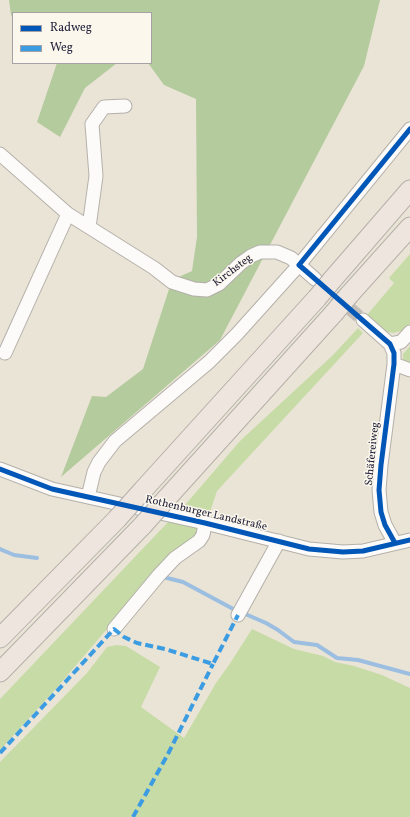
<!DOCTYPE html>
<meta charset="utf-8">
<style>
body{margin:0}
#map{position:relative;width:410px;height:817px;overflow:hidden;background:#eae4d6;font-family:Vollkorn,serif}
canvas{display:block}
.legend{position:absolute;left:12px;top:12px;width:140px;height:52px;box-sizing:border-box;background:#fbf7ec;border:1px solid #a4a2a5;margin:0;padding:5px 7px;list-style:none;font-size:12px;color:#22223b}
.legend li{display:flex;align-items:center;gap:8px;height:20px}
.legend b{width:20px;border:1px solid #a4a2a5}
</style>
<div id="map">
<canvas width="410" height="817"></canvas>
<ul class="legend">
<li><b style="height:5px;background:#0057b8"></b>Radweg</li>
<li><b style="height:5px;background:#3c9ce2"></b>Weg</li>
</ul>
</div>
<script>
const ctx = document.querySelector('canvas').getContext('2d');
ctx.lineJoin = 'round';
function fillPath(path, color) { ctx.fillStyle = color; ctx.fill(path, 'evenodd'); }
const toPath = rows => new Path2D(rows.map(r => 'M' + r).join(''));
function stroke(path, color, width, dash) { ctx.strokeStyle = color; ctx.lineWidth = width; ctx.lineCap = dash ? 'butt' : 'round'; ctx.setLineDash(dash || []); ctx.stroke(path); }
function write(font, color, halo, rows, align = 'center') {
  ctx.font = font + ' Vollkorn,serif'; ctx.lineWidth = 3; ctx.setLineDash([]); ctx.textBaseline = 'middle'; ctx.strokeStyle = halo; ctx.fillStyle = color; for (const [text, x, y, turn = 0] of rows) {
    ctx.save(); ctx.translate(x, y); ctx.rotate((+turn || 0) * Math.PI / 180); ctx.textAlign = isNaN(turn) ? turn : align; if (halo) ctx.strokeText(text, 0, 0); ctx.fillText(text, 0, 0); ctx.restore();
  }
}
fillPath(toPath([
 [410,254,410,324,401,331,393,333,384,331,367,315,394,283,389,278],
 [358,328,363,333,217,491,210,512,185,505,240,441,333,355],
 [410,346,410,365,403,362,403,354],
 [170,520,199,527,199,535,166,560,54,691,0,750,0,699],
 [252,629,294,649,323,656,335,662,354,666,382,675,410,688,410,817,0,817,0,762,87,673,107,647,116,645,126,646,160,667,141,707,184,738,216,683,229,665]
]), '#c7dba6');
fillPath(toPath([
 [9,0,380,0,364,66,220,340,61,477,92,396,106,397,143,369,172,280,192,271,197,237,196,99,164,85,148,63,151,63,151,13,13,13,13,17,11,15],
 [57,63,117,63,85,88,60,137,37,122]
]), '#b4cb9d');
stroke(toPath([
 [0,549,14,555,37,558],
 [163,577,183,582,237,611],
 [243,613,266,623,278,630,294,642,317,645,337,658,358,660,410,674]
]), '#9bbee1', 4);
stroke(toPath([
 [320,283,363,320]
]), '#c2bdb7', 13, [13, 6]);
const minor = toPath([
 [0,154,68,214,154,268,172,282,194,289,207,290,219,284,241,263,251,256,260,252,277,252,291,258,315,279],
 [89,227,96,176,92,124,104,107,125,106],
 [363,320,390,344,394,353,394,364,381,465,379,490,381,512,385,525,395,543],
 [390,344,401,342,410,332],
 [5,353,68,214],
 [394,364,410,370],
 [0,469,52,489,205,523,309,549,343,552,363,551,410,540],
 [88,497,94,472,99,462,115,441,209,362,237,334,299,265,410,129],
 [238,615,279,541],
 [114,629,159,575,175,558,199,541,203,535,205,523]
]);
const highway = toPath([
 [332,280,410,190],
 [349,295,410,227],
 [143,490,317,298],
 [167,498,334,313],
 [0,638,117,519],
 [0,672,143,525]
]);
stroke(minor, '#b4b0aa', 15);
stroke(highway, '#b4b0aa', 21);
stroke(minor, '#fcfbf9', 13);
stroke(highway, '#eee6de', 19);
const highwayBridge = toPath([
 [317,298,332,280],
 [334,313,349,295],
 [117,519,143,490],
 [143,525,167,498]
]);
stroke(highwayBridge, '#b4b0aa', 21, []);
stroke(highwayBridge, '#eee6de', 19);
stroke(toPath([
 [0,753,114,629,124,637,137,643,165,649,213,664,238,615],
 [133,817,168,754,213,664]
]), '#3c9ce2', 4, [8, 4]);
stroke(toPath([
 [0,469,52,489,205,523,309,549,343,552,363,551,410,540],
 [395,543,385,525,381,512,379,490,381,465,394,364,394,353,390,344,299,265,410,129]
]), '#0057b8', 5);
write('11px', '#22223b', '#fbf7ec', [
 ["Kirchsteg",233,271,-37],
 ["Schäfereiweg",373,454,-84],
 ["Rothenburger Landstraße",206,514,13]
]);
</script>
